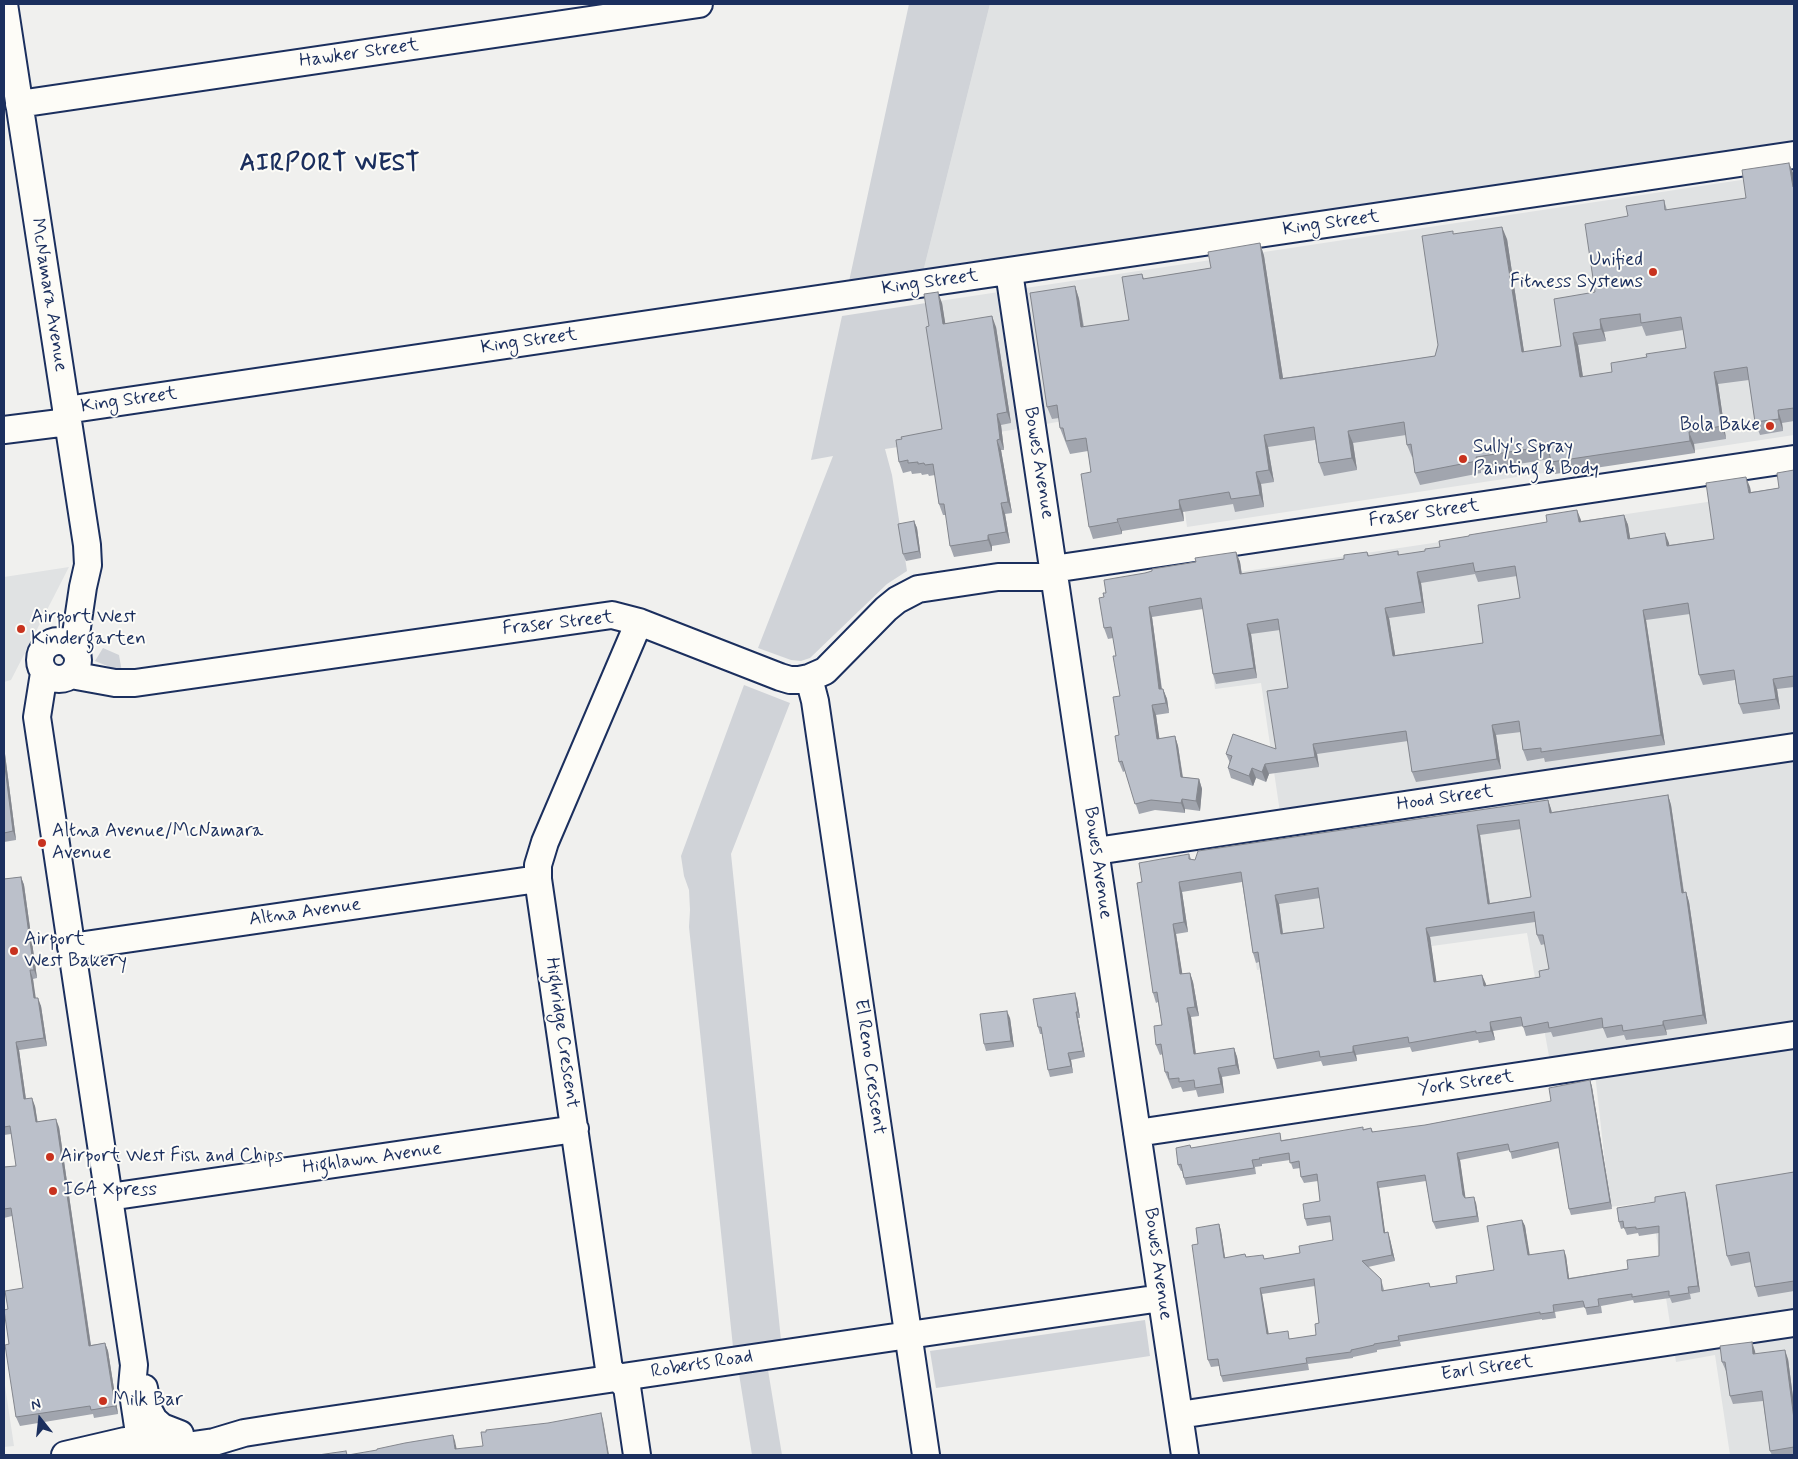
<!DOCTYPE html>
<style>
body{margin:0}
#map{position:relative;width:1798px;height:1459px;overflow:hidden;background:#f0f0ee;font-family:Mynerve,sans-serif}
canvas{display:block}
.frame{position:absolute;inset:0;border:5px solid #1b2f5e;pointer-events:none}
.north{position:absolute;left:15px;top:1394px;width:50px;height:50px;-webkit-text-stroke:4px #fdfcf7;paint-order:stroke;rotate:344deg;font-size:14px;font-weight:700;line-height:20px;text-align:center;color:#1b2f5e}
.north::after{content:'';display:block;margin:auto;width:18px;height:22px;background:#1b2f5e;clip-path:polygon(50% 0,100% 100%,50% 72%,0 100%)}
</style>
<div id="map">
<canvas width="1798" height="1459"></canvas>
<div class="frame"></div>
<div class="north">N</div>
</div>
<script>
const ctx = document.querySelector('canvas').getContext('2d');
ctx.lineJoin = 'round';
function fillPath(path, color) { ctx.fillStyle = color; ctx.fill(path, 'evenodd'); }
const toPath = rows => new Path2D(rows.map(r => 'M' + r).join(''));
function stroke(path, color, width, dash) { ctx.strokeStyle = color; ctx.lineWidth = width; ctx.lineCap = dash ? 'butt' : 'round'; ctx.setLineDash(dash || []); ctx.stroke(path); }
function write(font, color, halo, rows, align = 'center') {
  ctx.font = font + ' Mynerve,sans-serif'; ctx.lineWidth = 4; ctx.setLineDash([]); ctx.textBaseline = 'middle'; ctx.strokeStyle = halo; ctx.fillStyle = color; for (const [text, x, y, turn = 0] of rows) {
    ctx.save(); ctx.translate(x, y); ctx.rotate((+turn || 0) * Math.PI / 180); ctx.textAlign = isNaN(turn) ? turn : align; if (halo) ctx.strokeText(text, 0, 0); ctx.fillText(text, 0, 0); ctx.restore();
  }
}
fillPath(toPath([
 [990,4,1794,4,1794,141,923,272],
 [1794,172,1794,435,1187,527,1170,402,1012,430,946,440,926,303],
 [1794,489,1794,1455,1730,1455,1715,1355,1676,1362,1651,1202,1610,1207,1593,1056,1550,1062,1527,933,1257,970,1236,841,1283,833,1261,683,1215,689,1199,578],
 [69,567,11,680,4,682,4,577],
 [4,1379,14,1446,4,1447]
]), '#e0e2e3');
fillPath(toPath([
 [909,4,990,4,923,272,848,286],
 [926,303,946,440,885,449,892,475,907,571,887,584,810,658,801,661,791,660,758,648,833,456,811,460,842,316],
 [103,648,119,655,122,672,95,661],
 [744,685,790,703,731,854,781,1340,733,1347,689,927,690,910,689,890,684,876,681,856],
 [1145,1320,1150,1356,936,1388,930,1351],
 [768,1370,782,1455,752,1455,739,1374]
]), '#d0d3d8');
const minor = toPath([
 [4,4,87,545,88,565,83,587,76,634,73,648],
 [19,104,699,4],
 [1009,272,1185,1455],
 [66,410,1794,155],
 [4,430,68,422],
 [1053,569,1794,459],
 '40 660a19 19 0 1 1 38 0a19 19 0 1 1-38 0Z',
 [44,673,37,717,134,1365,132,1387,142,1453],
 [71,675,115,683,135,683,612,615,639,622,780,677,790,680,799,680,809,678,825,671,886,609,897,600,918,589,998,577,1055,577],
 [809,678,815,701,926,1455],
 [1096,851,1794,747],
 [71,947,538,879],
 [1137,1133,1794,1035],
 [109,1197,575,1129],
 [144,1388,148,1409,154,1420,162,1427,180,1434],
 [1179,1415,1794,1323],
 [65,1455,125,1441,143,1438],
 [124,1455,214,1442,244,1433,282,1427,1161,1298],
 [637,1455,627,1387,609,1369,538,879,538,865,545,842,639,622]
]);
stroke(minor, '#1b2f5e', 30);
stroke(minor, '#fdfcf7', 26);
fillPath(toPath([
 [1794,175,1794,421,1782,423,1783,431,1760,435,1755,422,1749,380,1718,384,1726,439,1694,444,1695,453,1555,474,1550,459,1481,470,1481,473,1420,485,1415,473,1413,457,1412,457,1407,445,1406,435,1353,443,1357,470,1324,476,1319,463,1315,440,1268,447,1274,482,1261,484,1264,507,1235,512,1233,504,1183,512,1184,521,1122,531,1122,534,1093,539,1089,527,1091,472,1088,451,1070,454,1060,428,1059,418,1052,419,1047,407,1075,286,1079,299,1084,327,1129,320,1142,274,1144,279,1211,268,1260,243,1264,256,1283,378,1435,356,1438,345,1454,234,1507,239,1524,352,1561,346,1595,292,1628,216,1664,200,1667,210,1746,198],
 [1642,326,1646,336,1683,330,1686,348,1647,357,1612,372,1583,377,1578,345,1606,341,1604,332],
 [942,303,945,323,996,327,1011,423,1001,425,1004,450,1001,450,1012,513,1005,514,1010,543,992,546,992,551,954,557,950,546,946,515,943,515,939,504,935,475,929,476,928,474,922,475,921,473,912,474,911,471,903,473,899,462,902,439,942,429,929,326],
 [1794,470,1794,687,1777,689,1780,709,1743,714,1739,704,1735,680,1703,685,1699,675,1690,614,1646,620,1665,745,1545,762,1544,758,1527,761,1523,750,1521,732,1496,735,1501,769,1416,782,1412,772,1408,741,1317,754,1319,767,1269,774,1266,782,1256,778,1253,786,1231,778,1228,768,1230,763,1226,754,1276,749,1288,688,1280,630,1251,634,1257,678,1216,684,1213,674,1203,609,1152,617,1162,689,1163,689,1167,699,1169,713,1156,715,1159,739,1175,736,1178,746,1183,777,1199,779,1202,789,1200,811,1185,809,1185,813,1155,810,1139,814,1125,771,1123,772,1119,762,1120,696,1116,656,1113,638,1108,639,1104,628,1104,597,1106,593,1145,573,1236,552,1240,562,1242,574,1344,559,1367,552,1369,556,1398,551,1399,555,1425,551,1440,547,1581,521,1624,515,1628,525,1630,539,1669,543,1669,545,1714,539,1750,487,1751,492,1779,488],
 [1475,574,1478,582,1517,576,1520,598,1483,643,1395,655,1389,618,1425,613,1421,583],
 [914,521,917,528,921,558,906,561,903,554],
 [4,750,5,754,16,840,4,842],
 [1668,795,1671,805,1684,892,1686,892,1689,902,1707,1024,1666,1030,1667,1035,1626,1040,1624,1035,1607,1038,1603,1028,1553,1037,1551,1032,1526,1036,1523,1026,1493,1031,1495,1040,1479,1043,1478,1040,1412,1052,1410,1047,1356,1055,1357,1061,1323,1066,1321,1061,1277,1069,1274,1059,1259,962,1256,963,1253,953,1242,882,1182,892,1188,932,1176,934,1182,974,1190,973,1193,982,1199,1016,1191,1017,1196,1054,1234,1048,1237,1057,1240,1074,1222,1077,1224,1093,1198,1097,1196,1090,1183,1092,1181,1087,1172,1089,1165,1072,1163,1054,1160,1055,1156,1045,1162,1025,1158,1002,1156,1003,1153,993,1142,882,1189,854,1191,859,1195,860,1548,800,1552,812],
 [1521,829,1531,897,1490,903,1480,835],
 [1320,898,1324,928,1283,933,1279,904],
 [1535,922,1537,935,1541,945,1545,944,1549,969,1540,977,1486,986,1486,984,1436,982,1430,937],
 [21,877,24,885,37,978,33,979,35,998,41,1006,47,1046,19,1050,26,1099,35,1106,37,1121,59,1127,91,1345,105,1343,108,1351,118,1414,94,1418,93,1414,20,1426,16,1417,9,1344,8,1309,23,1288,12,1216,4,1218,4,1167,16,1166,11,1134,4,1135,4,879],
 [1077,999,1080,1018,1078,1018,1085,1057,1071,1060,1073,1073,1050,1077,1048,1070,1042,1034,1040,1034,1038,1027],
 [1010,1018,1014,1047,986,1051,984,1044],
 [1590,1080,1592,1087,1612,1209,1571,1215,1569,1209,1559,1148,1512,1159,1510,1150,1460,1160,1465,1198,1476,1203,1479,1222,1436,1229,1433,1222,1426,1181,1379,1188,1385,1233,1390,1239,1395,1261,1368,1267,1381,1279,1384,1290,1430,1287,1457,1283,1494,1270,1522,1220,1525,1226,1529,1255,1566,1256,1569,1278,1628,1269,1659,1256,1659,1233,1639,1236,1638,1233,1627,1235,1624,1228,1621,1229,1619,1222,1687,1199,1700,1292,1690,1294,1691,1299,1672,1303,1670,1298,1634,1303,1633,1300,1601,1306,1602,1313,1587,1315,1585,1307,1555,1312,1556,1318,1542,1320,1542,1319,1400,1342,1401,1346,1377,1350,1377,1352,1353,1357,1353,1358,1308,1364,1309,1370,1223,1382,1221,1376,1219,1366,1211,1367,1208,1360,1198,1244,1219,1224,1221,1231,1225,1258,1245,1254,1246,1257,1265,1259,1300,1253,1333,1240,1331,1222,1307,1226,1305,1219,1320,1201,1318,1181,1304,1183,1301,1177,1300,1168,1293,1169,1290,1160,1262,1164,1262,1166,1255,1167,1256,1174,1186,1185,1182,1171,1181,1171,1178,1165,1190,1145,1191,1148,1282,1140,1371,1128,1373,1132,1425,1125,1551,1101],
 [1315,1286,1319,1323,1316,1335,1290,1339,1268,1334,1262,1294],
 [1794,1172,1794,1291,1758,1297,1755,1287,1751,1262,1731,1266,1727,1256],
 [1752,1342,1755,1354,1788,1359,1794,1405,1794,1455,1772,1455,1770,1451,1763,1401,1733,1404,1730,1396,1727,1371,1726,1371,1722,1362]
]), '#a1a5ae');
fillPath(toPath([
 [1789,163,1794,175,1794,191,1793,187],
 [1502,227,1507,239,1526,365,1522,352],
 [1260,243,1264,256,1285,391,1280,379],
 [1075,286,1079,299,1085,339,1081,327],
 [938,292,942,303,947,334,943,324],
 [992,316,996,327,1011,423,1007,412],
 [1600,319,1604,332,1606,341,1601,329],
 [1573,333,1578,345,1585,390,1580,377],
 [1714,372,1718,384,1726,439,1722,426],
 [1778,410,1782,423,1783,431,1779,419],
 [997,414,1001,425,1004,450,1000,439],
 [1348,431,1353,443,1357,470,1352,458],
 [1689,432,1694,444,1695,453,1690,441],
 [1264,435,1268,447,1274,482,1269,470],
 [997,440,1001,450,1012,513,1008,502],
 [1256,472,1261,484,1264,507,1260,495],
 [1746,477,1750,487,1752,503,1749,493],
 [1179,500,1183,512,1184,521,1180,509],
 [1001,503,1005,514,1010,543,1006,532],
 [1577,510,1581,520,1583,532,1579,522],
 [1624,515,1628,525,1632,549,1628,539],
 [1117,519,1122,531,1122,534],
 [914,521,917,528,921,558,919,551],
 [1665,533,1669,543,1671,556,1667,546],
 [988,535,992,546,992,551,988,540],
 [1236,552,1240,562,1243,585,1240,574],
 [1417,572,1421,583,1425,613,1422,602],
 [1149,607,1152,617,1163,700,1159,689],
 [1385,608,1389,618,1397,666,1393,656],
 [1643,610,1646,620,1665,745,1661,735],
 [1247,624,1251,634,1257,678,1254,668],
 [1773,679,1777,689,1780,709,1776,699],
 [1163,689,1167,699,1169,713,1166,703],
 [1152,705,1156,715,1161,749,1157,739],
 [1492,725,1496,735,1501,769,1497,759],
 [1175,736,1178,746,1184,787,1181,777],
 [1313,744,1317,754,1319,767,1315,757],
 [4,750,5,754,16,840,13,831,4,759],
 [1265,764,1269,774,1266,782,1262,772],
 [1252,768,1256,778,1253,786,1249,776],
 [1199,779,1202,789,1200,811,1196,801],
 [1668,795,1671,805,1685,902,1682,893],
 [1182,799,1185,809,1185,813,1181,803],
 [1548,800,1551,809,1553,822,1550,813],
 [1477,825,1480,835,1491,913,1488,904],
 [21,877,24,885,37,978,34,970],
 [1179,882,1182,892,1188,932,1184,922],
 [1686,892,1689,902,1707,1024,1703,1015],
 [1275,895,1279,904,1284,943,1281,934],
 [1173,924,1176,934,1184,984,1180,974],
 [1426,928,1430,937,1438,992,1434,982],
 [30,970,33,979,37,1006,34,998],
 [1190,973,1193,982,1199,1016,1195,1007],
 [1482,975,1486,984,1488,996,1484,986],
 [1075,993,1077,999,1080,1018,1078,1012],
 [38,998,41,1006,47,1046,44,1038],
 [1187,1008,1191,1017,1197,1064,1194,1054],
 [1007,1011,1010,1018,1014,1047,1011,1041],
 [1076,1012,1078,1018,1085,1057,1083,1051],
 [1663,1021,1666,1030,1667,1035,1663,1025],
 [1490,1022,1493,1031,1495,1040,1491,1031],
 [16,1042,19,1050,27,1107,24,1099],
 [1353,1046,1356,1055,1357,1061,1353,1052],
 [1234,1048,1237,1057,1240,1074,1236,1065],
 [1068,1053,1071,1060,1073,1073,1071,1066],
 [1218,1068,1222,1077,1224,1093,1221,1084],
 [1590,1080,1592,1087,1612,1209,1610,1202],
 [32,1098,35,1106,39,1130,36,1122],
 [56,1119,59,1127,92,1354,89,1346],
 [1457,1153,1460,1160,1466,1201,1463,1195],
 [1377,1182,1379,1188,1386,1239,1384,1233],
 [1685,1192,1687,1199,1700,1292,1698,1286],
 [1474,1197,1476,1203,1479,1222,1477,1216],
 [1522,1220,1525,1226,1531,1262,1528,1255],
 [1219,1224,1221,1231,1226,1264,1224,1258],
 [1388,1232,1390,1239,1395,1261,1392,1255],
 [1564,1250,1566,1256,1570,1285,1568,1279],
 [1260,1288,1262,1294,1270,1341,1267,1334],
 [1752,1342,1755,1351,1757,1363,1753,1354],
 [105,1343,108,1351,118,1414,115,1406],
 [1785,1350,1788,1359,1794,1405,1794,1419],
 [601,1413,603,1420,609,1455,608,1455],
 [453,1435,455,1441,458,1455,455,1449]
]), '#83868d');
const building = toPath([
 [1789,163,1793,187,1794,186,1794,408,1778,410,1779,419,1755,422,1747,367,1714,372,1722,426,1689,432,1690,441,1551,462,1548,446,1476,457,1477,461,1415,473,1411,444,1407,445,1404,422,1348,431,1352,458,1319,463,1314,427,1264,435,1269,470,1256,472,1260,495,1231,499,1229,492,1179,500,1180,509,1117,519,1118,522,1089,527,1081,474,1091,472,1086,438,1066,441,1063,428,1060,428,1057,405,1047,407,1030,293,1075,286,1081,327,1129,320,1122,277,1142,274,1143,279,1211,268,1208,252,1260,243,1280,379,1302,376,1435,356,1438,345,1422,236,1453,231,1453,234,1502,227,1522,352,1561,346,1554,299,1595,292,1585,224,1628,216,1626,206,1664,200,1665,210,1746,198,1742,170,1789,163],
 [1640,314,1641,323,1681,317,1686,348,1646,354,1647,357,1611,363,1612,372,1580,377,1573,333,1601,329,1600,319,1640,314],
 [938,292,943,324,992,316,1007,412,997,414,1000,439,997,440,1008,502,1001,503,1006,532,988,535,988,540,950,546,944,504,939,504,933,464,925,465,924,463,918,464,918,462,908,463,908,460,899,462,896,440,902,439,901,437,942,429,926,327,929,326,924,294,938,292],
 [1794,470,1794,676,1773,679,1776,699,1739,704,1734,670,1699,675,1688,603,1643,610,1661,735,1541,752,1541,748,1523,750,1519,721,1492,725,1497,759,1412,772,1406,731,1313,744,1315,757,1265,764,1262,772,1252,768,1249,776,1228,768,1232,756,1226,754,1233,734,1276,749,1267,691,1288,688,1278,619,1247,624,1254,668,1213,674,1201,598,1149,607,1159,689,1163,689,1166,703,1152,705,1157,739,1175,736,1181,777,1199,779,1196,801,1182,799,1181,803,1151,800,1135,804,1122,761,1119,762,1115,736,1119,735,1113,697,1120,696,1113,656,1116,656,1111,627,1104,628,1099,598,1104,597,1103,593,1106,593,1104,580,1145,573,1152,571,1152,569,1196,562,1195,558,1236,552,1240,574,1344,559,1344,555,1367,552,1368,556,1398,551,1398,555,1425,551,1425,549,1440,547,1439,541,1469,536,1469,535,1547,522,1546,515,1577,510,1579,522,1624,515,1628,539,1665,533,1667,546,1714,539,1706,483,1746,477,1749,493,1779,488,1777,473,1794,470],
 [1473,563,1475,572,1515,566,1520,598,1478,605,1483,643,1393,656,1385,608,1422,602,1417,572,1473,563],
 [914,521,919,551,903,554,898,524,914,521],
 [4,759,13,831,4,833,4,759],
 [1668,795,1682,893,1686,892,1703,1015,1663,1021,1663,1025,1623,1031,1622,1025,1603,1028,1602,1018,1549,1028,1548,1022,1523,1027,1521,1017,1490,1022,1491,1031,1476,1033,1476,1031,1409,1043,1408,1037,1353,1046,1353,1052,1320,1057,1319,1051,1274,1059,1258,952,1253,953,1241,872,1179,882,1184,922,1173,924,1180,974,1190,973,1195,1007,1187,1008,1194,1054,1234,1048,1236,1065,1218,1068,1221,1084,1195,1088,1194,1080,1179,1082,1179,1078,1169,1079,1168,1072,1165,1072,1161,1044,1156,1045,1154,1026,1162,1025,1157,992,1153,993,1137,883,1142,882,1139,863,1189,854,1189,859,1195,860,1198,851,1548,800,1550,813,1668,795],
 [1519,820,1531,897,1488,904,1477,825,1519,820],
 [1318,888,1324,928,1281,934,1275,895,1318,888],
 [1534,912,1537,935,1543,935,1549,969,1539,971,1540,977,1484,986,1482,975,1434,982,1426,928,1534,912],
 [21,877,34,970,30,970,34,998,38,998,44,1038,16,1042,24,1099,32,1098,36,1122,56,1119,89,1346,105,1343,115,1406,91,1410,90,1406,16,1417,5,1345,9,1344,4,1310,8,1309,5,1291,23,1288,11,1208,4,1209,4,1167,16,1166,10,1126,4,1127,4,879,21,877],
 [1075,993,1078,1012,1076,1012,1083,1051,1068,1053,1071,1066,1048,1070,1041,1027,1038,1027,1033,999,1075,993],
 [1007,1011,1011,1041,984,1044,980,1014,1007,1011],
 [1590,1080,1610,1202,1569,1209,1558,1142,1510,1152,1508,1144,1457,1153,1463,1195,1465,1198,1474,1197,1477,1216,1433,1222,1425,1175,1377,1182,1384,1233,1388,1232,1392,1255,1362,1261,1381,1279,1382,1291,1429,1283,1430,1287,1457,1283,1456,1276,1494,1270,1487,1226,1522,1220,1528,1255,1564,1250,1568,1279,1628,1269,1627,1260,1659,1256,1659,1226,1636,1229,1636,1227,1624,1228,1623,1221,1619,1222,1617,1208,1655,1202,1655,1197,1685,1192,1698,1286,1688,1287,1689,1293,1669,1296,1669,1291,1632,1297,1632,1294,1598,1299,1599,1306,1585,1308,1583,1301,1553,1305,1554,1312,1540,1314,1540,1312,1398,1336,1399,1340,1374,1344,1374,1345,1351,1350,1351,1352,1306,1358,1307,1363,1221,1376,1218,1359,1208,1360,1192,1245,1198,1244,1196,1228,1219,1224,1224,1258,1245,1254,1246,1257,1263,1255,1264,1259,1300,1253,1299,1246,1333,1240,1330,1216,1305,1219,1303,1204,1320,1201,1317,1174,1301,1177,1299,1161,1290,1163,1289,1153,1259,1158,1260,1159,1252,1160,1254,1168,1184,1178,1181,1164,1178,1165,1176,1148,1190,1145,1191,1148,1280,1133,1281,1141,1363,1127,1363,1130,1371,1128,1372,1132,1425,1125,1551,1101,1549,1088,1590,1080],
 [1314,1279,1319,1323,1315,1324,1316,1335,1289,1339,1288,1331,1267,1334,1260,1288,1314,1279],
 [1794,1172,1794,1281,1755,1287,1749,1252,1727,1256,1716,1185,1794,1172],
 [1752,1342,1753,1354,1785,1350,1794,1419,1794,1447,1770,1451,1762,1391,1730,1396,1725,1362,1722,1362,1720,1346,1752,1342],
 [601,1413,608,1455,348,1455,377,1450,377,1449,405,1443,453,1435,455,1449,483,1446,481,1432,486,1432,486,1430,548,1423,601,1413],
 [346,1451,347,1455,318,1455,346,1451]
]);
fillPath(building, '#bbc0ca');
stroke(building, '#83868d', 1);
for (const [x, y, r, color] of [
 [1653,272,5,"#c8321e"],
 [1770,426,5,"#c8321e"],
 [1463,459,5,"#c8321e"],
 [21,629,5,"#c8321e"],
 [42,843,5,"#c8321e"],
 [14,951,5,"#c8321e"],
 [50,1157,5,"#c8321e"],
 [53,1191,5,"#c8321e"],
 [103,1401,5,"#c8321e"]
]) { const dot = new Path2D(); dot.arc(x, y, r, 0, 2 * Math.PI); ctx.fillStyle = color; ctx.fill(dot); stroke(dot, '#fdfcf7', 2); }
write('19px', '#1b2f5e', '#fdfcf7', [
 ["Hawker Street",359,54,-8],
 ["King Street",1331,224,-8],
 ["King Street",930,283,-8],
 ["McNamara Avenue",48,295,81],
 ["King Street",529,342,-8],
 ["King Street",129,401,-8],
 ["Bowes Avenue",1038,463,81],
 ["Fraser Street",1424,514,-8],
 ["Fraser Street",558,624,-6],
 ["Hood Street",1445,799,-8],
 ["Bowes Avenue",1097,863,82],
 ["Altna Avenue",305,913,-8],
 ["Highridge Crescent",561,1033,82],
 ["El Reno Crescent",869,1067,82],
 ["York Street",1466,1084,-8],
 ["Highlawn Avenue",372,1159,-8],
 ["Bowes Avenue",1157,1264,82],
 ["Roberts Road",702,1365,-9],
 ["Earl Street",1487,1369,-8]
]);
write('19px', '#1b2f5e', '#fdfcf7', [
 ["Unified",1643,261,"right"],
 ["Fitness Systems",1643,283,"right"],
 ["Bola Bake",1760,426,"right"],
 ["Sully's Spray",1473,448],
 ["Painting & Body",1473,470],
 ["Airport West",31,618],
 ["Kindergarten",31,640],
 ["Altna Avenue/McNamara",52,832],
 ["Avenue",52,854],
 ["Airport",24,940],
 ["West Bakery",24,962],
 ["Airport West Fish and Chips",60,1157],
 ["IGA Xpress",63,1191],
 ["Milk Bar",113,1401]
], 'left');
ctx.letterSpacing = '1px';
write('bold 24px', '#1b2f5e', '#fdfcf7', [
 ["AIRPORT WEST",330,165]
]);
ctx.letterSpacing = '0px';
</script>
